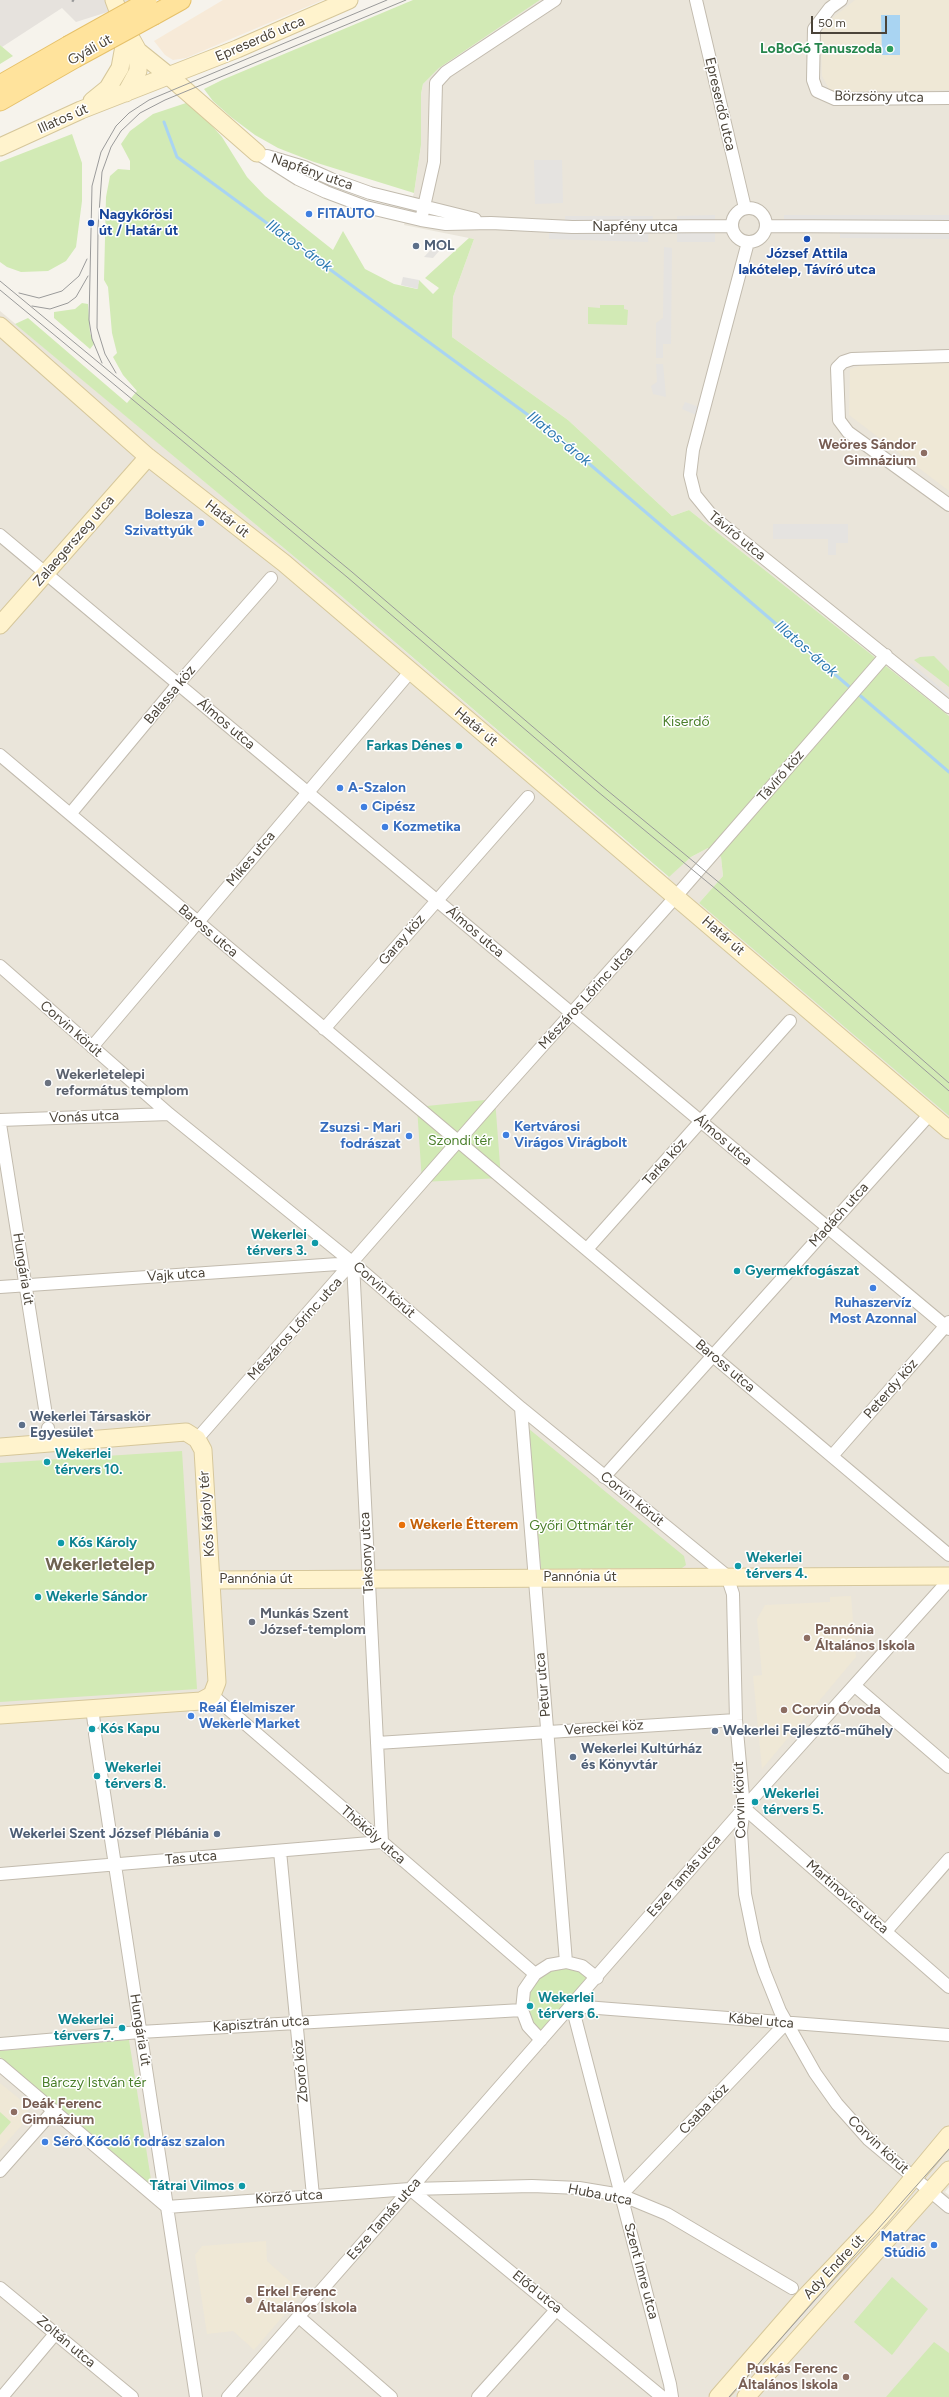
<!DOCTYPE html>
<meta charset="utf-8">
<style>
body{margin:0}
#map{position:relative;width:949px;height:2397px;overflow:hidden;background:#f6f3ec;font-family:Figtree,sans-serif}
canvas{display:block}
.scale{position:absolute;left:811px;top:16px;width:76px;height:18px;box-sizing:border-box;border:2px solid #4b4439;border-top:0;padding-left:5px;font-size:12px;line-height:14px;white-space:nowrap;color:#4b4439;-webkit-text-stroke:3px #fff;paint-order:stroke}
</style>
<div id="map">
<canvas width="949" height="2397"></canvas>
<div class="scale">50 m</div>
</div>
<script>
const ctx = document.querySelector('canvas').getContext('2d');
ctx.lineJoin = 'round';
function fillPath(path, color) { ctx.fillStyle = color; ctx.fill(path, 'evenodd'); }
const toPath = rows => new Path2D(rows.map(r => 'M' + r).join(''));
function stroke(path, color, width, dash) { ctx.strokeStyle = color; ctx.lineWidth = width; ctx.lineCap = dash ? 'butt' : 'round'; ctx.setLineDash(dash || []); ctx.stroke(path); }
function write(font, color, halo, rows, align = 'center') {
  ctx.font = font + ' Figtree,sans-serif'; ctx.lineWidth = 3; ctx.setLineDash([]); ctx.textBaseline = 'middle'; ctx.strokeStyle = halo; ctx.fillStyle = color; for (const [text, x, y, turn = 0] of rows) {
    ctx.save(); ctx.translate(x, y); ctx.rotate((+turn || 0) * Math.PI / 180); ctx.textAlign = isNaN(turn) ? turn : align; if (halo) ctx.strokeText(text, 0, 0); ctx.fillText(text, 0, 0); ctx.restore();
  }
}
fillPath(toPath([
 [540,0,949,0,949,716,689,510,672,516,568,420,452,337,453,297,474,239,404,225,414,193,421,145,421,94,423,84,439,68],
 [0,311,333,589,668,877,691,857,708,848,721,857,723,876,699,903,949,1116,949,2187,945,2192,949,2195,949,2397,0,2397]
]), '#eae5da');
fillPath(toPath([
 [223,0,323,0,186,58,173,60,165,55,154,41]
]), '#f7ead8');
fillPath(toPath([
 [0,0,132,0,133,4,76,22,62,8,2,47,0,45]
]), '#e6e2dd');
fillPath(toPath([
 [855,0,949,0,949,90,837,92,829,89,822,76,821,33,826,23],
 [949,356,949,491,849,415,850,369,889,357],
 [851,1596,856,1657,762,1769,753,1676,762,1675,757,1619,765,1605,830,1602,830,1597],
 [0,2083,27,2105,28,2118,0,2150],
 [266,2241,267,2261,303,2293,254,2350,233,2331,207,2334,195,2255,202,2246]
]), '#efe8d6');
fillPath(toPath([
 [413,0,540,0,439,68,423,84,421,94,421,145,414,193,314,162,278,148,255,135,231,117,213,101,204,89,222,80],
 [0,45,13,56,0,64],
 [186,103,204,117,222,137,247,177,265,196,333,250,343,231,365,269,394,284,417,289,419,280,433,294,439,288,425,278,469,238,474,239,453,297,452,337,568,420,672,516,689,510,949,716,949,1116,699,903,723,876,721,857,708,848,691,857,669,877,333,589,15,324,28,318,127,403,137,391,123,375,113,357,117,353,112,333,108,287,104,280,106,197,110,176,118,169,130,170,130,161,121,144,130,131,153,114],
 [72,134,82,163,82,201,76,247,66,261,48,271,21,272,7,267,0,262,0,162],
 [82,303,88,304,90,333,94,344,90,349,54,318,54,312,75,309],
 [600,305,624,305,624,309,628,310,627,325,588,324,588,307,600,308],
 [934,656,949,671,949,687,914,660,920,657],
 [495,1099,501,1178,422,1182,417,1107],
 [529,1429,684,1556,686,1565,682,1568,541,1569],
 [182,1451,197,1689,0,1702,0,1463],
 [566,1962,597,1978,541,2040,528,2026,524,1990,535,1974],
 [129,2040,152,2186,0,2057,0,2051],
 [0,2112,11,2122,0,2135],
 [892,2277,928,2309,892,2355,854,2322],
 [934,2342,949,2353,949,2397,886,2397]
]), '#d2eab5');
fillPath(toPath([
 [534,160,562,160,563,203,535,204],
 [715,215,715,242,677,242,677,216],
 [784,215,949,215,949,239,840,238,840,227,784,226],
 [565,216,653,216,652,228,649,228,648,242,549,239,549,227,565,227],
 [438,242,446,243,433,258,424,257],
 [664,247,672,248,671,344,663,344,663,358,656,358,656,323,663,318],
 [403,277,419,280,418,289,401,285],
 [656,364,663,364,666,397,653,394,651,386,657,382],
 [685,402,699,407,696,415,682,409],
 [773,524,848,524,848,543,836,543,836,555,828,555,828,539,773,539],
 [911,663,949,695,949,706,905,671]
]), '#e5e3e0');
fillPath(toPath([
 [881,15,900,15,900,55,882,55]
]), '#a9d4f2');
stroke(toPath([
 [164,122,177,157,558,437,852,689],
 [856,692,949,772]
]), '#a9d4f2', 3);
const street = toPath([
 [696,0,745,208],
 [841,0,830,8,814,29,813,80,817,91,835,99,949,98],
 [257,153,298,179,326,192,366,207,421,220,446,224,491,223,572,227,731,226],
 [267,156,304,167,331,179,370,193,475,219],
 '732 225a17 17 0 1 1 34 0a17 17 0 1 1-34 0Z',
 [421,220,434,162,436,83,446,72,555,0],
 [766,226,949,227],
 [748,242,693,450,690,475,695,495,713,517,949,707],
 [949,356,852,359,843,362,837,368,839,420,848,432,949,505],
 [0,535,949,1329],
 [0,755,949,1555],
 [71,813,178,684,271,578],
 [0,966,169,1114,353,1263,521,1408,727,1576,733,1594,736,1720,744,1808,741,1831,745,1894,755,1943,764,1971,780,2011,815,2073,837,2104,869,2140,949,2207],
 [324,1029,528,797],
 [92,1047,410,672],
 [0,1120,169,1114],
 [0,1124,46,1415],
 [587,1249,790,1021],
 [0,1287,353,1263,382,1842],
 [521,1408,566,1962],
 [48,1428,50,1444],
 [197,1439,495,1099,671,902,886,655],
 [832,1456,949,1322],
 [604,1477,930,1114],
 [855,1686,949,1767],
 [212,1695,535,1974],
 [92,1708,94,1723],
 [95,1734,196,2397],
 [377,1743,736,1720],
 [744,1808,949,1987],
 [280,1851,313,2196],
 [0,1874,382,1842],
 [887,1930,949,1859],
 [541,2040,528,2026,522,2010,524,1990,535,1974,549,1965,566,1962,582,1966,597,1978],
 [0,2044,140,2032,522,2010],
 [0,2065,167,2207,410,2189,532,2186,579,2188,621,2195,667,2214,792,2288],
 [0,2171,54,2110],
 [410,2189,662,2397],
 [621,2195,786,2023],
 [0,2288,132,2397],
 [299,2317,391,2397],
 [2,2397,55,2334],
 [228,2397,744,1808,949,1580],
 [478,2397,557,2309],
 [672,2397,670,2384,572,2006,949,2035]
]);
const secondary = toPath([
 [114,0,123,24,138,51,169,76,257,153],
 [126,93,138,71,138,51],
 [92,101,108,88,120,68,124,46,123,27],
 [0,147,81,110,237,49,349,0],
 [0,326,148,457,284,563,949,1130],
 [0,625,148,457],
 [0,1447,186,1432,197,1439,203,1450,217,1682,212,1695,201,1701,0,1715],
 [211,1580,949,1576],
 [718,2397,805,2297,880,2218,949,2135],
 [746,2397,949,2170]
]);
const primary = toPath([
 [154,15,181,0],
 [0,85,68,46],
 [0,101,75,58]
]);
stroke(street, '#c2bbae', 14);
stroke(secondary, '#d6c79b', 19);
stroke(primary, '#e6c16a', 21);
stroke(street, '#fff', 12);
stroke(secondary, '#fff3cd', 17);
stroke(primary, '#ffe39c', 19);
stroke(toPath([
 [0,281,352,572,602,786,722,885,949,1083],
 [0,290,347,577,597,791,717,890,949,1091],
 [19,293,39,298,62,291,79,276,87,259],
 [32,306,50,309,68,303,76,297,88,276],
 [102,363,92,339,89,320,92,186,101,152,116,126,129,113,149,100,387,0],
 [116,373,105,354,97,328,98,227,102,172,111,147,121,131,140,113,165,100,406,0],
 [729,2397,949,2149]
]), '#9a9a9a', 1);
stroke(toPath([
 [72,0,74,1]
]), '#9a9a9a', 3, [5, 5]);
const primaryBridge = toPath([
 [68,46,147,2],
 [75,58,154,15]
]);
stroke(primaryBridge, '#e6c16a', 21, []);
stroke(primaryBridge, '#ffe39c', 19);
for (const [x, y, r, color] of [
 [890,49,4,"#2e9e5b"],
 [309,214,4,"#3f7fe0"],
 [91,223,4,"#1a4fb4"],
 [807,239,4,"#1a4fb4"],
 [416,246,4,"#5c6f8a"],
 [924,453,4,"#8d6e63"],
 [201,523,4,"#3f7fe0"],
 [459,746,4,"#0f9aa8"],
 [340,788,4,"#3f7fe0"],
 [364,807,4,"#3f7fe0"],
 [385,827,4,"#3f7fe0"],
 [48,1083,4,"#6b7280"],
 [506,1135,4,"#3f7fe0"],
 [409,1136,4,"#3f7fe0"],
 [315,1243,4,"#0f9aa8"],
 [737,1271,4,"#0f9aa8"],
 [873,1288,4,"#3f7fe0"],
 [22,1425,4,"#5c6f8a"],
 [47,1462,4,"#0f9aa8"],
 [402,1525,4,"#e8710a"],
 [61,1543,4,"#0f9aa8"],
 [738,1566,4,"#0f9aa8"],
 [38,1597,4,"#0f9aa8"],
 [252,1622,4,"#6b7280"],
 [807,1638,4,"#8d6e63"],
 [784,1710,4,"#8d6e63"],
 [191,1716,4,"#3f7fe0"],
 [92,1729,4,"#0f9aa8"],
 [715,1731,4,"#5c6f8a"],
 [573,1757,4,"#5c6f8a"],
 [97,1776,4,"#0f9aa8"],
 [755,1802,4,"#0f9aa8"],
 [217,1834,4,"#5c6f8a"],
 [530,2006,4,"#0f9aa8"],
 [122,2028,4,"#0f9aa8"],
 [14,2112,4,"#8d6e63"],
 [45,2142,4,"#3f7fe0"],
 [242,2186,4,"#0f9aa8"],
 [934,2245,4,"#3f7fe0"],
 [249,2300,4,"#8d6e63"],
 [846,2377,4,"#8d6e63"]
]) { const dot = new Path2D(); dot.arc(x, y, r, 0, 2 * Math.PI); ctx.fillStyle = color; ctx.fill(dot); stroke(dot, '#fff', 1.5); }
write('14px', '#4b4439', '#fff', [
 ["Epreserdő utca",260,39,-23],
 ["Gyáli út",90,50,-29],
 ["Börzsöny utca",879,97,1],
 ["Epreserdő utca",720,104,77],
 ["Illatos út",63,119,-24],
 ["Napfény utca",312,172,19],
 ["Napfény utca",635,227],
 ["Határ út",227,519,38],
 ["Távíró utca",737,536,39],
 ["Zalaegerszeg utca",74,541,-49],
 ["Balassa köz",170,695,-50],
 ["Álmos utca",226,724,40],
 ["Határ út",476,727,40],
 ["Távíró köz",781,776,-49],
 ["Mikes utca",251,859,-50],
 ["Baross utca",208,931,40],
 ["Álmos utca",475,932,40],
 ["Határ út",723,936,41],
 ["Garay köz",402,940,-49],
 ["Mészáros Lőrinc utca",586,998,-48],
 ["Corvin körút",71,1029,41],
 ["Vonás utca",84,1117,-2],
 ["Álmos utca",723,1140,40],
 ["Tarka köz",665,1162,-48],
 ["Madách utca",839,1215,-48],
 ["Hungária út",23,1269,81],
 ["Vajk utca",176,1275,-4],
 ["Corvin körút",384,1290,41],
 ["Mészáros Lőrinc utca",295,1329,-48],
 ["Baross utca",725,1366,40],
 ["Peterdy köz",891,1389,-49],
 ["Corvin körút",632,1499,39],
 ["Kós Károly tér",207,1514,-94],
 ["Taksony utca",367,1553,-93],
 ["Pannónia út",580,1577],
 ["Pannónia út",256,1579],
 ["Petur utca",543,1685,-95],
 ["Vereckei köz",604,1728,-4],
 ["Corvin körút",740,1800,-92],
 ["Thököly utca",373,1835,41],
 ["Tas utca",191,1858,-5],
 ["Esze Tamás utca",684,1876,-49],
 ["Martinovics utca",847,1897,41],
 ["Kábel utca",761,2021,5],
 ["Kapisztrán utca",261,2024,-4],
 ["Hungária út",140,2030,81],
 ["Zboró köz",301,2071,-95],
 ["Csaba köz",704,2109,-46],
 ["Corvin körút",878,2145,43],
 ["Huba utca",600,2195,11],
 ["Körző utca",289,2197,-4],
 ["Esze Tamás utca",384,2219,-49],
 ["Ady Endre út",834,2267,-47],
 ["Szent Imre utca",641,2271,75],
 ["Előd utca",537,2292,39],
 ["Zoltán utca",66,2342,40]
]);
write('bold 14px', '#27864d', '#fff', [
 ["LoBoGó Tanuszoda",882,49]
], 'right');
write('bold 14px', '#366cbe', '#fff', [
 ["FITAUTO",317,214],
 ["Bolesza",193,515,"right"],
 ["Szivattyúk",193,531,"right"],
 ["A-Szalon",348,788],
 ["Cipész",372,807],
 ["Kozmetika",393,827],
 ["Kertvárosi",514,1127],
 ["Virágos Virágbolt",514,1143],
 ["Zsuzsi - Mari",401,1128,"right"],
 ["fodrászat",401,1144,"right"],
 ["Ruhaszervíz",873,1303,"center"],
 ["Most Azonnal",873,1319,"center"],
 ["Reál Élelmiszer",199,1708],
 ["Wekerle Market",199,1724],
 ["Séró Kócoló fodrász szalon",53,2142],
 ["Matrac",926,2237,"right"],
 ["Stúdió",926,2253,"right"]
], 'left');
write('bold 14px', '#164399', '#fff', [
 ["Nagykőrösi",99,215],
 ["út / Határ út",99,231],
 ["József Attila",807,254,"center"],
 ["lakótelep, Távíró utca",807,270,"center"]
], 'left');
write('bold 14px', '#4e5e75', '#fff', [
 ["MOL",424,246],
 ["Wekerlei Társaskör",30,1417],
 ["Egyesület",30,1433],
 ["Wekerlei Fejlesztő-műhely",723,1731],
 ["Wekerlei Kultúrház",581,1749],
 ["és Könyvtár",581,1765],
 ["Wekerlei Szent József Plébánia",209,1834,"right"]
], 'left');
write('bold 14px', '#785e54', '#fff', [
 ["Weöres Sándor",916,445,"right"],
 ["Gimnázium",916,461,"right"],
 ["Pannónia",815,1630],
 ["Általános Iskola",815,1646],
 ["Corvin Óvoda",792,1710],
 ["Deák Ferenc",22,2104],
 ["Gimnázium",22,2120],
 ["Erkel Ferenc",257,2292],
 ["Általános Iskola",257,2308],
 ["Puskás Ferenc",838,2369,"right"],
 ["Általános Iskola",838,2385,"right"]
], 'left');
write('14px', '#4a7f2a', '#fff', [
 ["Kiserdő",686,722],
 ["Szondi tér",460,1141],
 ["Győri Ottmár tér",581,1526],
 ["Bárczy István tér",94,2083]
]);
write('bold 14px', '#0d838f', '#fff', [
 ["Farkas Dénes",451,746,"right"],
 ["Wekerlei",307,1235,"right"],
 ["térvers 3.",307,1251,"right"],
 ["Gyermekfogászat",745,1271],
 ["Wekerlei",55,1454],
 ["térvers 10.",55,1470],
 ["Kós Károly",69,1543],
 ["Wekerlei",746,1558],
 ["térvers 4.",746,1574],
 ["Wekerle Sándor",46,1597],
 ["Kós Kapu",100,1729],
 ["Wekerlei",105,1768],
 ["térvers 8.",105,1784],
 ["Wekerlei",763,1794],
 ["térvers 5.",763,1810],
 ["Wekerlei",538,1998],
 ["térvers 6.",538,2014],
 ["Wekerlei",114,2020,"right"],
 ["térvers 7.",114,2036,"right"],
 ["Tátrai Vilmos",234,2186,"right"]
], 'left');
write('bold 14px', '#5b616d', '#fff', [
 ["Wekerletelepi",56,1075],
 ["református templom",56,1091],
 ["Munkás Szent",260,1614],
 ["József-templom",260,1630]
], 'left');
write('bold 14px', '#c56008', '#fff', [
 ["Wekerle Étterem",410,1525]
], 'left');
write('italic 15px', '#2e7ab2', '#fff', [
 ["Illatos-árok",299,246,36],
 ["Illatos-árok",559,439,39],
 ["Illatos-árok",806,649,41]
]);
write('bold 18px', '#6e6250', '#fff', [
 ["Wekerletelep",100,1565]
]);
</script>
